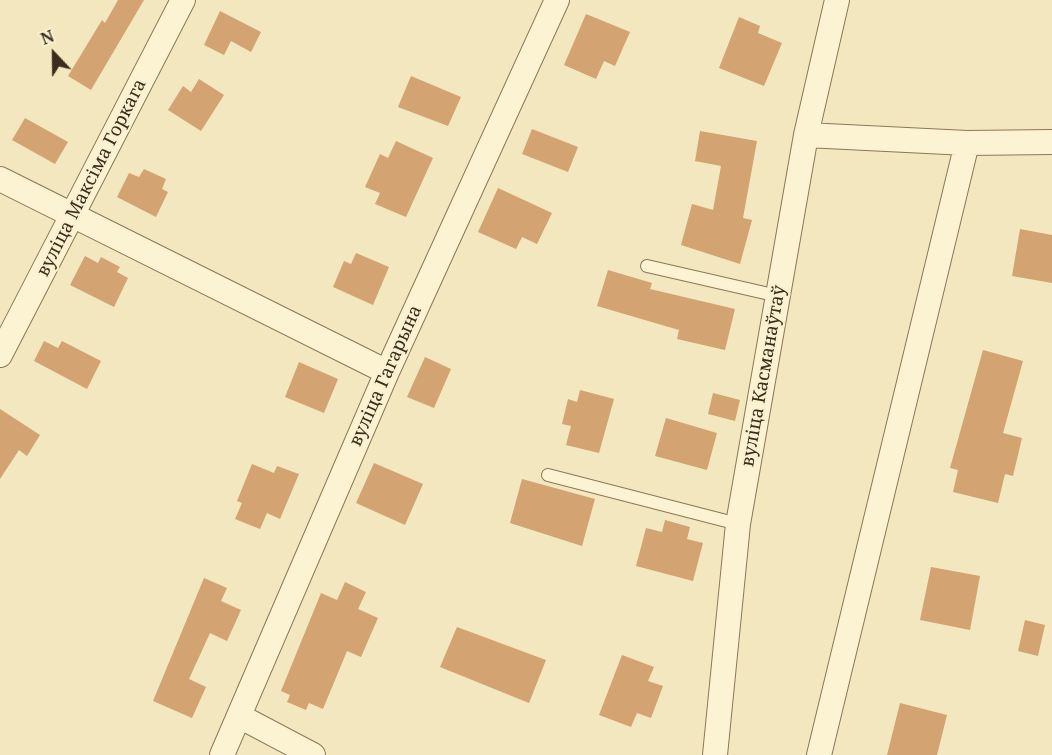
<!DOCTYPE html>
<meta charset="utf-8">
<style>
body{margin:0}
#map{position:relative;width:1052px;height:755px;overflow:hidden;background:#f2e7bf;font-family:"Noto Serif",serif}
canvas{display:block}
.north{position:absolute;left:24px;top:24px;width:60px;height:60px;-webkit-text-stroke:4px #f8f0cf;paint-order:stroke;rotate:338deg;font-size:16px;font-weight:700;line-height:24px;text-align:center;color:#3a2d1c}
.north::after{content:'';display:block;margin:auto;width:21px;height:27px;background:#3a2d1c;clip-path:polygon(50% 0,100% 100%,50% 72%,0 100%)}
</style>
<div id="map">
<canvas width="1052" height="755"></canvas>
<div class="north">N</div>
</div>
<script>
const ctx = document.querySelector('canvas').getContext('2d');
ctx.lineJoin = 'round';
function fillPath(path, color) { ctx.fillStyle = color; ctx.fill(path, 'evenodd'); }
const toPath = rows => new Path2D(rows.map(r => 'M' + r).join(''));
function stroke(path, color, width, dash) { ctx.strokeStyle = color; ctx.lineWidth = width; ctx.lineCap = dash ? 'butt' : 'round'; ctx.setLineDash(dash || []); ctx.stroke(path); }
function write(font, color, halo, rows, align = 'center') {
  ctx.font = font + ' "Noto Serif",serif'; ctx.lineWidth = 4.5; ctx.setLineDash([]); ctx.textBaseline = 'middle'; ctx.strokeStyle = halo; ctx.fillStyle = color; for (const [text, x, y, turn = 0] of rows) {
    ctx.save(); ctx.translate(x, y); ctx.rotate((+turn || 0) * Math.PI / 180); ctx.textAlign = isNaN(turn) ? turn : align; if (halo) ctx.strokeText(text, 0, 0); ctx.fillText(text, 0, 0); ctx.restore();
  }
}
fillPath(toPath([
 [118,0,144,0,91,90,68,76,102,20,105,23],
 [220,11,261,32,251,52,231,41,224,55,204,45],
 [586,14,630,32,615,66,604,61,596,79,564,65],
 [739,17,760,26,758,33,782,43,764,86,719,68],
 [411,76,461,97,448,126,398,107],
 [199,79,224,95,201,131,168,110,183,86,191,92],
 [25,118,68,142,55,164,12,140],
 [532,129,578,147,568,172,522,154],
 [700,131,757,141,743,218,752,220,740,264,681,245,692,204,713,210,721,166,695,161],
 [396,141,433,158,406,217,375,204,380,193,365,187,380,154,388,158],
 [144,169,166,179,162,189,168,192,156,217,117,197,129,173,139,177],
 [498,188,552,213,537,244,522,237,516,249,478,232],
 [1020,229,1052,235,1052,283,1012,276],
 [356,253,389,267,373,305,333,287,344,261,351,264],
 [85,256,98,263,101,257,120,267,117,272,128,278,114,307,70,285],
 [608,270,652,283,650,289,735,309,725,350,677,339,679,330,597,306],
 [44,341,58,348,62,341,101,361,87,389,34,361],
 [983,350,1023,361,1003,433,1022,438,1013,476,1005,474,998,503,953,492,958,470,950,468],
 [425,357,451,369,434,408,407,397],
 [299,362,338,379,324,413,285,397],
 [580,390,614,399,599,453,566,445,571,426,562,424,568,399,577,402],
 [713,393,740,400,735,421,708,414],
 [0,409,40,435,27,456,19,450,0,479],
 [666,418,717,433,707,470,655,456],
 [374,463,423,484,405,525,356,503],
 [252,464,274,473,277,466,299,474,280,519,267,513,260,529,235,519,242,503,237,501],
 [522,479,595,499,582,546,510,523],
 [665,520,690,527,687,539,703,543,693,581,636,566,646,528,662,532],
 [931,567,980,576,970,630,920,620],
 [204,578,227,588,221,601,241,610,227,641,210,633,189,679,206,687,192,718,153,701],
 [345,582,366,592,358,609,378,618,361,657,347,651,323,709,309,703,306,710,287,702,290,695,281,691,321,593,337,600],
 [1025,620,1045,625,1038,656,1018,651],
 [457,627,546,660,529,703,440,667],
 [622,655,654,667,648,681,663,686,651,718,637,713,631,727,599,715],
 [900,703,947,715,937,755,887,755]
]), '#d3a372');
const service = toPath([
 [647,266,765,293],
 [548,475,738,524]
]);
const minor = toPath([
 [806,135,967,143,1052,142],
 [0,179,387,372],
 [0,355,183,0],
 [239,716,313,755],
 [222,755,387,372,557,0],
 [715,755,738,524,806,135,837,0],
 [819,755,967,143]
]);
stroke(service, '#8c7756', 14);
stroke(minor, '#8c7756', 26);
stroke(service, '#fcf3d3', 12);
stroke(minor, '#fcf3d3', 24);
write('18px', '#3a2d1c', '#f8f0cf', [
 ["вуліца Максіма Горкага",92,178,-63],
 ["вуліца Гагарына",386,376,-66],
 ["вуліца Касманаўтаў",764,376,-80]
]);
</script>
